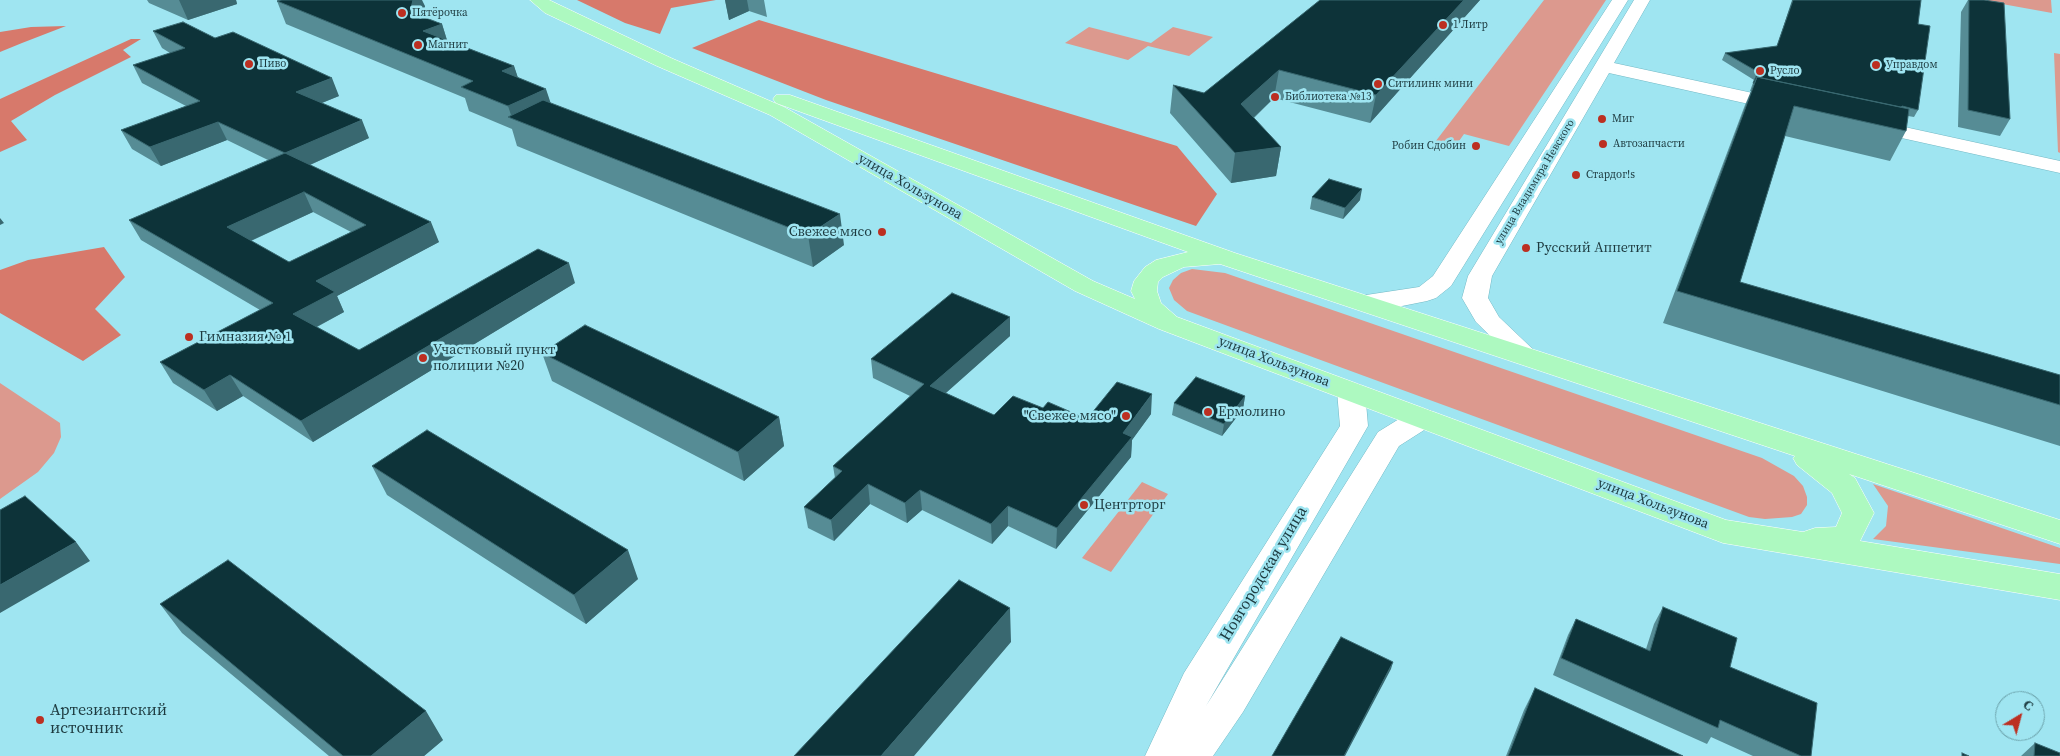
<!DOCTYPE html>
<meta charset="utf-8">
<style>
body{margin:0}
#map{position:relative;width:2060px;height:756px;overflow:hidden;background:#9fe5f1;font-family:"Source Serif 4",serif}
canvas{display:block}
.north{position:absolute;left:1995px;top:691px;width:50px;height:50px;box-sizing:border-box;background:#9fe5f1;border:1px solid #6ba1aa;border-radius:50%;rotate:37deg;font-size:14px;font-weight:700;line-height:20px;text-align:center;color:#1d3a3f}
.north::after{content:'';display:block;margin:auto;width:18px;height:22px;background:#bc2f21;clip-path:polygon(50% 0,100% 100%,50% 72%,0 100%)}
</style>
<div id="map">
<canvas width="2060" height="756"></canvas>
<div class="north">С</div>
</div>
<script>
const ctx = document.querySelector('canvas').getContext('2d');
ctx.lineJoin = 'round';
function fillPath(path, color) { ctx.fillStyle = color; ctx.fill(path, 'evenodd'); }
const toPath = rows => new Path2D(rows.map(r => 'M' + r).join(''));
function stroke(path, color, width, dash) { ctx.strokeStyle = color; ctx.lineWidth = width; ctx.lineCap = dash ? 'butt' : 'round'; ctx.setLineDash(dash || []); ctx.stroke(path); }
function write(font, color, halo, rows, align = 'center') {
  ctx.font = font + ' "Source Serif 4",serif'; ctx.lineWidth = 5; ctx.setLineDash([]); ctx.textBaseline = 'middle'; ctx.strokeStyle = halo; ctx.fillStyle = color; for (const [text, x, y, turn = 0] of rows) {
    ctx.save(); ctx.translate(x, y); ctx.rotate((+turn || 0) * Math.PI / 180); ctx.textAlign = isNaN(turn) ? turn : align; if (halo) ctx.strokeText(text, 0, 0); ctx.fillText(text, 0, 0); ctx.restore();
  }
}
fillPath(toPath([
 [1544,0,1606,0,1509,146,1464,134,1452,151,1432,146],
 [1980,0,2051,0,2052,13],
 [1089,27,1151,43,1173,27,1213,37,1189,56,1148,46,1128,60,1065,43],
 [2054,53,2060,54,2060,153,2058,152],
 [1192,269,1225,273,1762,458,1794,476,1803,486,1807,497,1807,505,1801,514,1792,517,1765,519,1749,517,1187,311,1174,300,1169,288,1173,280,1181,273],
 [0,383,60,423,61,437,54,453,38,472,0,499],
 [1142,482,1168,494,1111,572,1082,558],
 [1873,484,2060,548,2060,564,1873,539,1886,526,1888,506]
]), '#dc998e');
fillPath(toPath([
 [577,0,716,0,671,8,660,34,625,23],
 [759,20,1177,146,1217,194,1196,226,826,100,692,48],
 [66,26,22,43,0,52,0,32,31,27],
 [131,39,141,39,123,50,131,57,55,95,11,121,27,140,0,152,0,99],
 [104,247,125,277,95,309,121,335,83,361,0,313,0,270,28,260]
]), '#d7796b');
const minor = toPath([
 [1612,0,1628,0,1451,286,1436,298,1427,301,1397,307,1362,310,1353,307,1349,302,1353,297,1419,287,1433,276,1612,0],
 [1634,0,1650,0,1614,63,1785,100,1792,102,1795,106,1792,110,1785,112,1609,73,1492,276,1488,298,1499,317,1540,356,1537,362,1527,364,1517,362,1476,322,1462,298,1468,276,1634,0],
 [1868,119,2060,161,2060,173,1861,129,1858,125,1861,121,1868,119],
 [1351,382,1361,385,1365,391,1368,426,1206,706,1378,432,1412,411,1422,408,1432,411,1436,418,1432,425,1399,446,1243,712,1213,756,1145,756,1184,673,1340,426,1337,391,1341,385,1351,382]
]);
const major = toPath([
 [530,0,549,0,671,58,784,107,1093,281,1135,299,1131,291,1134,281,1145,267,1156,260,1188,252,776,103,773,99,776,95,790,95,1235,253,2060,520,2060,544,1849,474,1855,478,1874,513,1860,541,2060,574,2060,600,1723,543,1159,329,1075,291,770,115,657,66,545,13,530,0],
 [1220,264,1795,456,1793,458,1797,465,1832,493,1842,513,1836,527,1815,528,1803,532,1726,520,1177,317,1161,303,1157,291,1158,282,1163,277,1184,267,1220,264]
]);
stroke(minor, '#73b8c4', 1);
stroke(major, '#fff', 1);
fillPath(minor, '#fff');
fillPath(major, '#adf9c0');
fillPath(toPath([
 [147,0,236,0,237,4,188,20,149,3],
 [725,0,764,0,767,17,749,11,729,20],
 [1320,0,1480,0,1370,123,1274,98,1254,118,1281,147,1276,176,1231,183,1170,113,1173,85,1204,93],
 [1792,0,1921,0,1918,24,1918,110,1914,117,1908,116,1906,131,1890,161,1785,136,1740,282,2060,375,2060,446,1663,323,1745,105,1751,91,1750,91,1754,80,1722,60,1725,53,1777,46],
 [1968,0,1984,0,2010,119,2000,136,1958,127,1961,12],
 [277,1,425,6,422,17,442,24,447,40,514,66,518,78,551,104,844,245,813,267,517,146,512,129,469,111,465,98,286,24],
 [153,31,215,38,339,96,322,103,369,138,310,165,439,242,337,296,344,312,317,327,359,350,575,283,313,442,243,396,217,411,173,383,160,362,260,310,141,240,129,220,268,160,227,140,161,166,132,149,121,130,186,106,142,83,133,65,170,53,162,48],
 [313,212,351,232,289,262,251,241],
 [1312,197,1360,200,1343,219,1310,209],
 [1010,317,1010,336,946,393,994,415,1043,408,1087,419,1151,414,1132,440,1131,457,1056,549,1008,526,992,544,922,510,907,523,870,504,834,541,808,528,804,507,835,478,833,466,910,396,873,378,871,359],
 [542,353,779,417,784,446,744,481,552,381],
 [1245,396,1243,409,1222,436,1172,415,1174,403],
 [372,466,638,579,586,624,387,495],
 [160,604,443,740,424,756,329,756,182,633],
 [1663,607,1730,667,1811,756,1753,756,1711,737,1707,744,1553,675,1568,635,1576,619,1646,649,1654,624],
 [1535,688,1683,756,1506,756,1524,710],
 [2035,743,2060,756,2021,756]
]), '#568c95');
fillPath(toPath([
 [179,0,236,0,237,4,188,20],
 [413,0,422,0,425,6,419,35,410,12],
 [725,0,747,0,749,11,729,20],
 [1464,0,1480,0,1370,123,1376,95],
 [442,24,449,47,423,31],
 [514,66,522,90,502,71],
 [1279,70,1274,98,1237,133,1241,104],
 [332,78,339,96,304,110,296,92],
 [546,89,554,113,512,118,508,106],
 [362,120,369,138,294,172,285,153],
 [218,122,227,140,161,166,150,147],
 [1281,147,1276,176,1231,183,1235,153],
 [1362,189,1360,200,1343,219,1345,208],
 [304,192,313,212,237,247,227,227],
 [840,214,844,245,813,267,808,235],
 [0,218,4,223,0,225],
 [431,222,439,242,337,296,344,312,303,334,293,314,316,281],
 [569,263,575,283,313,442,301,421],
 [1010,317,1010,336,931,406,930,386],
 [230,375,243,396,217,411,204,390],
 [1152,394,1151,414,1132,440,1131,457,1056,549,1057,528,1123,433],
 [1245,396,1243,409,1222,436,1224,424],
 [779,417,784,446,744,481,738,452],
 [868,484,870,504,834,541,831,520],
 [920,490,922,510,907,523,905,503],
 [1008,506,1008,526,992,544,991,524],
 [76,542,90,561,0,613,0,585],
 [628,550,638,579,586,624,574,595],
 [1010,608,1011,642,914,756,881,756],
 [1393,662,1391,669,1345,756,1344,756],
 [426,711,443,740,424,756,371,756]
]), '#396870');
const building = toPath([
 [281,0,413,0,410,12,442,24,423,31,514,66,502,71,546,89,508,106,461,87,473,81,277,1,281,0],
 [1320,0,1464,0,1376,95,1279,70,1241,104,1281,147,1235,153,1173,85,1204,93,1320,0],
 [1793,0,1921,0,1918,24,1930,26,1918,110,1902,106,1901,107,1757,77,1754,84,1753,83,1758,72,1725,53,1777,46,1793,0],
 [1969,0,1984,0,2004,3,2010,119,1968,110,1969,0],
 [183,22,215,38,233,32,332,78,296,92,362,120,285,153,431,222,316,281,335,292,293,314,359,350,538,249,569,263,301,421,230,375,204,390,160,362,273,303,129,220,285,153,218,122,150,147,121,130,200,101,133,65,185,48,153,31,183,22],
 [304,192,366,225,289,262,227,227,304,192],
 [1757,77,1909,109,1906,131,1794,106,1740,282,2060,375,2060,405,1677,291,1757,77],
 [543,100,840,214,808,235,508,117,543,100],
 [1329,179,1362,189,1345,208,1312,197,1329,179],
 [952,293,1010,317,930,386,994,415,1013,396,1043,408,1048,402,1087,419,1117,382,1152,394,1123,433,1132,437,1057,528,1008,506,991,524,920,490,905,503,868,484,831,520,804,507,842,471,833,466,924,384,871,359,952,293],
 [585,325,779,417,738,452,542,353,585,325],
 [1196,377,1245,396,1224,424,1174,403,1196,377],
 [427,430,628,550,574,595,372,466,427,430],
 [25,496,76,542,0,585,0,510,25,496],
 [228,560,426,711,371,756,343,756,160,604,228,560],
 [959,580,1010,608,881,756,794,756,959,580],
 [1663,607,1737,638,1730,667,1817,703,1811,756,1801,756,1720,720,1718,728,1561,658,1576,619,1650,651,1663,607],
 [1341,637,1393,662,1344,756,1272,756,1341,637],
 [1535,688,1683,756,1508,756,1535,688],
 [2035,743,2060,753,2060,756,2034,756,2035,743],
 [1962,753,1969,756,1962,756,1962,753]
]);
fillPath(building, '#0d3339');
stroke(building, '#396870', 1);
for (const [x, y, r, color] of [
 [402,13,5,"#bc2f21"],
 [1443,25,5,"#bc2f21"],
 [418,45,5,"#bc2f21"],
 [249,64,5,"#bc2f21"],
 [1876,65,5,"#bc2f21"],
 [1760,71,5,"#bc2f21"],
 [1378,84,5,"#bc2f21"],
 [1275,97,5,"#bc2f21"],
 [1602,119,5,"#bc2f21"],
 [1603,144,5,"#bc2f21"],
 [1476,146,5,"#bc2f21"],
 [1576,175,5,"#bc2f21"],
 [882,232,5,"#bc2f21"],
 [1526,248,5,"#bc2f21"],
 [189,337,5,"#bc2f21"],
 [423,358,5,"#bc2f21"],
 [1208,412,5,"#bc2f21"],
 [1126,416,5,"#bc2f21"],
 [1084,505,5,"#bc2f21"],
 [40,720,5,"#bc2f21"]
]) { const dot = new Path2D(); dot.arc(x, y, r, 0, 2 * Math.PI); ctx.fillStyle = color; ctx.fill(dot); stroke(dot, '#9fe5f1', 2); }
write('11px', '#1d3a3f', '#9fe5f1', [
 ["Пятёрочка",412,13],
 ["1 Литр",1453,25],
 ["Магнит",428,45],
 ["Пиво",259,64],
 ["Управдом",1886,65],
 ["Русло",1770,71],
 ["Ситилинк мини",1388,84],
 ["Библиотека №13",1285,97],
 ["Миг",1612,119],
 ["Автозапчасти",1613,144],
 ["Робин Сдобин",1466,146,"right"],
 ["Стардог!s",1586,175]
], 'left');
write('11px', '#1d3a3f', '#9fe5f1', [
 ["улица Владимира Невского",1535,182,-59]
]);
write('14px', '#1d3a3f', '#9fe5f1', [
 ["улица Хользунова",910,187,30],
 ["улица Хользунова",1274,362,21],
 ["улица Хользунова",1653,504,21]
]);
write('14px', '#1d3a3f', '#9fe5f1', [
 ["Свежее мясо",872,232,"right"],
 ["Русский Аппетит",1536,248],
 ["Гимназия № 1",199,337],
 ["Участковый пункт",433,350],
 ["полиции №20",433,366],
 ["Ермолино",1218,412],
 ["\"Свежее мясо\"",1116,416,"right"],
 ["Центрторг",1094,505]
], 'left');
write('16px', '#1d3a3f', '#9fe5f1', [
 ["Новгородская улица",1264,574,-59]
]);
write('16px', '#1d3a3f', '#9fe5f1', [
 ["Артезиантский",50,711],
 ["источник",50,729]
], 'left');
</script>
